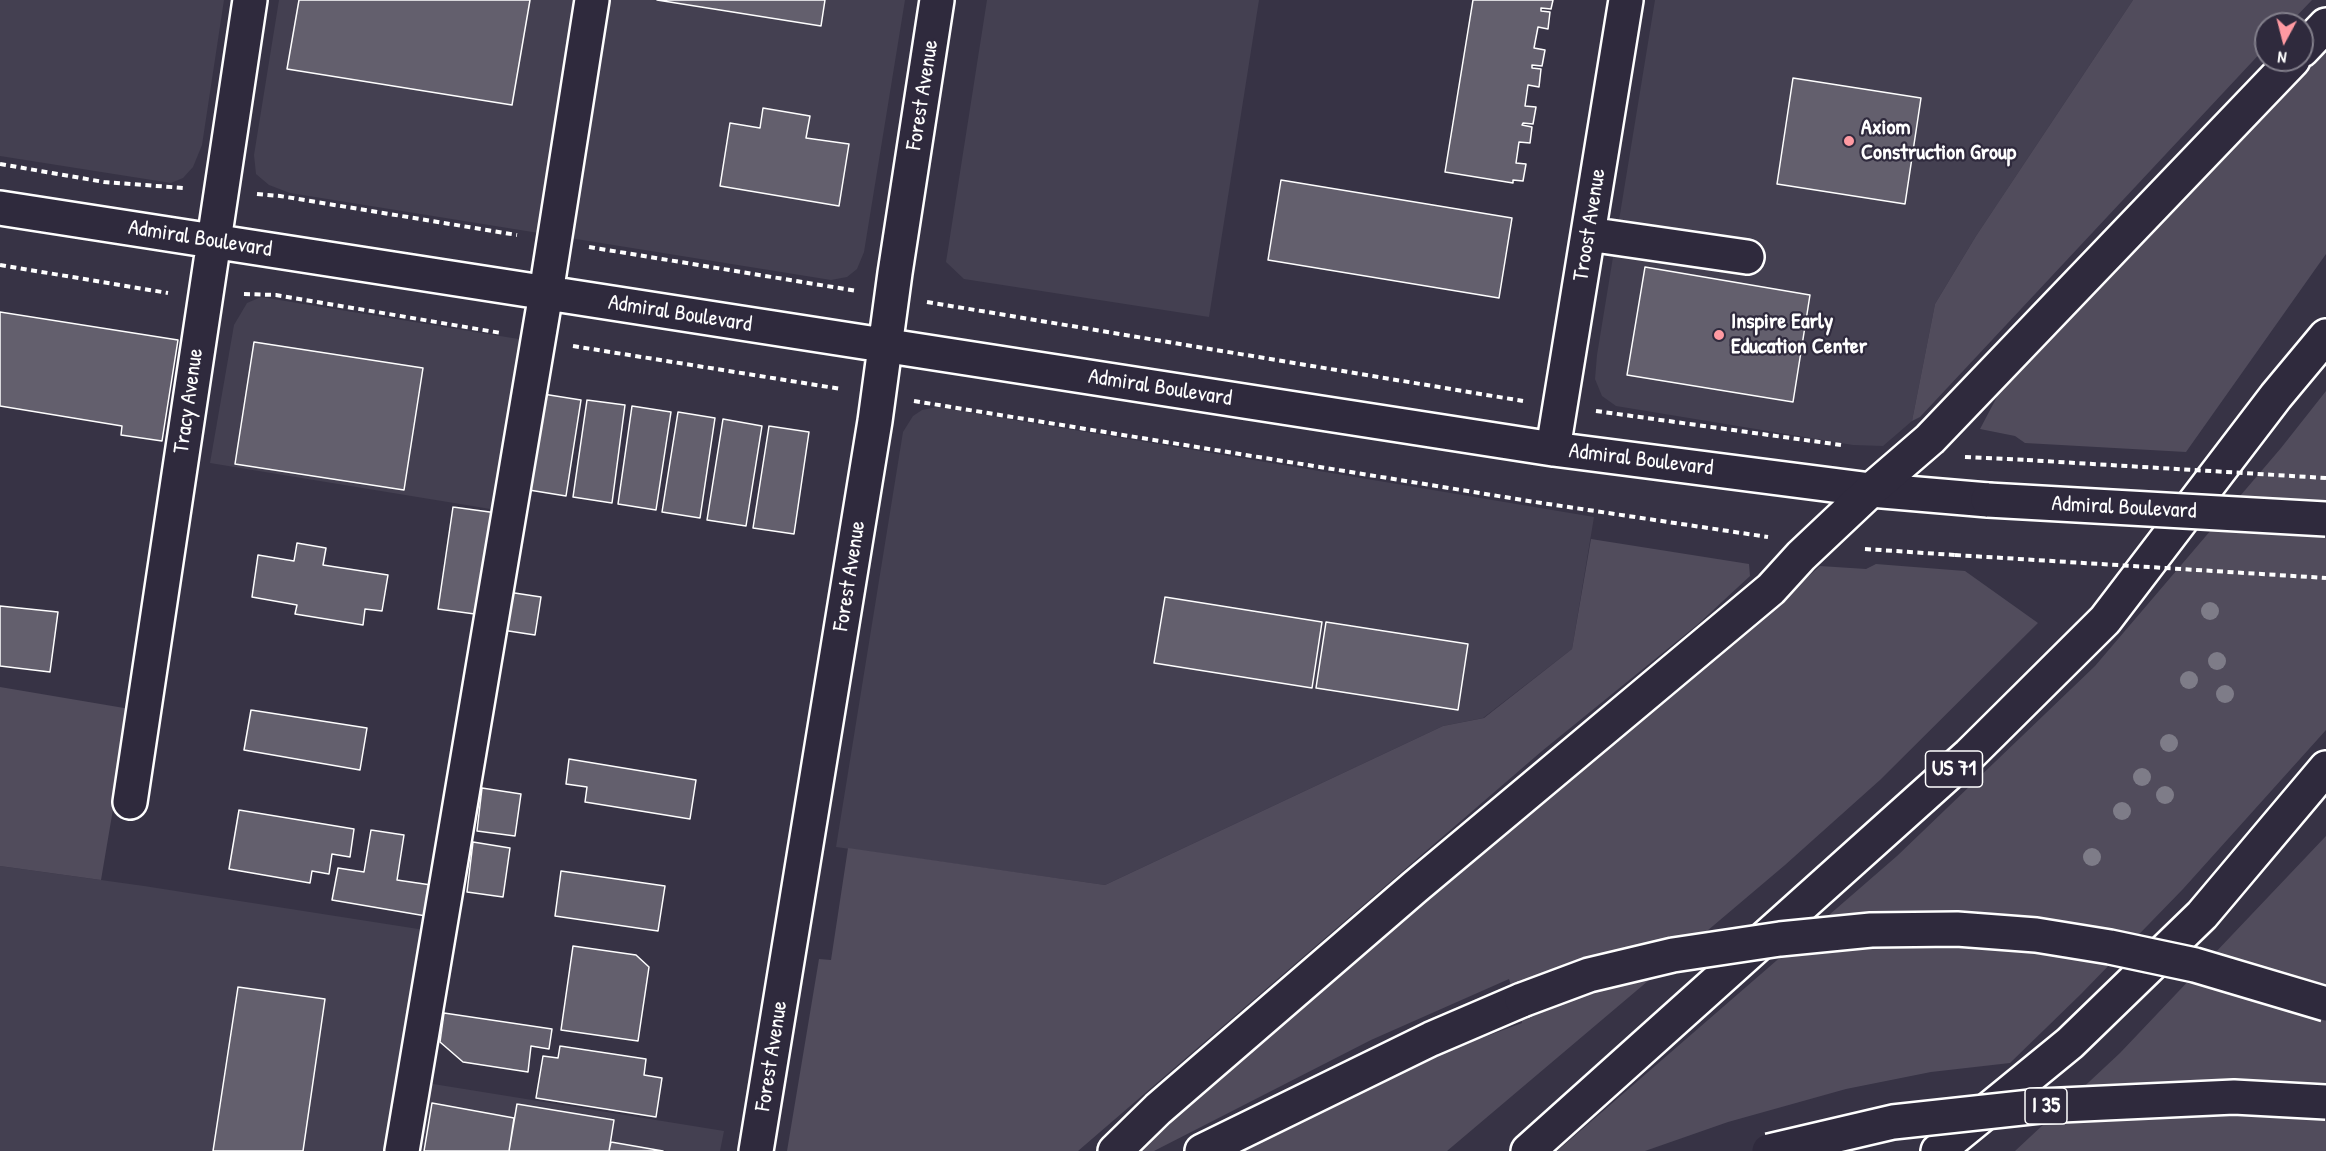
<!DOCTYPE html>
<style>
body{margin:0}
#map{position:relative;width:2326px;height:1151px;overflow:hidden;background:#373345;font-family:"Patrick Hand",sans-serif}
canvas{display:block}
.north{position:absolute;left:2254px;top:12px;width:60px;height:60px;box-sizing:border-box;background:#2f2a3d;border:2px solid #827f8b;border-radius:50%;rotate:187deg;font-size:16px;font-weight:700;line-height:24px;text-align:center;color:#fff}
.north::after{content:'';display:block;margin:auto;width:21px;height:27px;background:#ff9aa2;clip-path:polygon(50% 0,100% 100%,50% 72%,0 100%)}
</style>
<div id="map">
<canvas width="2326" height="1151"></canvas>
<div class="north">N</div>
</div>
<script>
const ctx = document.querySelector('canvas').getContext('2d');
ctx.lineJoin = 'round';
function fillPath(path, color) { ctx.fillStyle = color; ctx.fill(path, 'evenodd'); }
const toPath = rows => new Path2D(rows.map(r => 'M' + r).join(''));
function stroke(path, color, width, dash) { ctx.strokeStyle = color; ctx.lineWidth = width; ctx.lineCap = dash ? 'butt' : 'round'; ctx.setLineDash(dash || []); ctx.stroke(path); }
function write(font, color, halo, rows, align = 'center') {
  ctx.font = font + ' "Patrick Hand",sans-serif'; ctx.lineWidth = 4.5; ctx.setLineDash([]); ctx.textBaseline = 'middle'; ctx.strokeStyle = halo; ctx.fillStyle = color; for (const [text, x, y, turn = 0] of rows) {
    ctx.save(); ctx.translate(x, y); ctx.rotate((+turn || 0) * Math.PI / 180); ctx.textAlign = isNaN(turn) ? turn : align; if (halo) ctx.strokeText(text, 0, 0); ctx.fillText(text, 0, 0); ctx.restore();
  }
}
fillPath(toPath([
 [0,0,224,0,202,145,193,167,183,178,171,183,0,156],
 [279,0,905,0,864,252,857,269,847,277,831,280,290,193,269,185,256,174,254,155],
 [987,0,1259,0,1209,317,964,279,946,262],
 [1655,0,2133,0,1976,236,1935,304,1912,421,1883,446,1853,445,1616,406,1602,396,1595,379,1597,355],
 [261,297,543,343,515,513,210,463,234,325,247,303],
 [937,407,1594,517,1572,649,1483,718,1443,726,1105,885,836,847,903,432,913,416,922,410],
 [0,866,144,886,431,931,427,1083,724,1131,720,1151,0,1151]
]), '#444051');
fillPath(toPath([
 [2133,0,2312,0,2289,24,2266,24,2266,47,1920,417,1912,421,1935,304,1976,236],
 [2326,50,2326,254,2186,452,2025,443,2015,436,1980,429,1999,393,2020,367],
 [2326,391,2326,730,2183,889,2081,994,2010,1063,1931,1072,1846,1089,1728,1122,1645,1151,1557,1151,1897,856,2095,666,2281,448],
 [1591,539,1749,564,1750,576,1697,625,1542,751,1078,1151,787,1151,819,959,831,960,848,848,1105,885,1443,726,1484,718,1572,649],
 [1876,564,1965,571,2038,623,1880,780,1785,865,1447,1151,1242,1151,1428,1058,1522,1023,1509,979,1371,1040,1154,1151,1130,1151,1261,1043,1550,795,1688,683,1820,566,1866,569],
 [0,687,130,709,101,880,0,866],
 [2326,836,2326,1151,2015,1151,2120,1053]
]), '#514c5c');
const building = toPath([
 [299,0,530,0,512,105,287,69,299,0],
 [657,0,825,0,821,26,657,0],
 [1473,0,1553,0,1551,9,1541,8,1541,11,1550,12,1548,29,1538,27,1534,48,1545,50,1542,66,1532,65,1532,68,1541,69,1539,87,1528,85,1525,106,1536,107,1533,124,1523,123,1522,125,1532,127,1530,143,1519,142,1516,163,1526,164,1523,181,1513,180,1513,183,1445,172,1473,0],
 [1793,78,1921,98,1905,204,1777,184,1793,78],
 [763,108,810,116,806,138,849,144,839,206,720,186,730,123,760,128,763,108],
 [1281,180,1512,218,1499,298,1268,260,1281,180],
 [1645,267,1810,295,1793,402,1627,375,1645,267],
 [0,312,178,340,162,441,121,435,122,426,0,406,0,312],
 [254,342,423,368,404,490,235,464,254,342],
 [543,394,581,400,566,496,529,490,543,394],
 [587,400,625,405,612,503,573,497,587,400],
 [632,406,671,412,656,510,618,504,632,406],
 [678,412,715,418,700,518,662,512,678,412],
 [723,419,762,426,746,526,707,520,723,419],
 [769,426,809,432,794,534,753,528,769,426],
 [453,507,497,513,482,615,438,609,453,507],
 [297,543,326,548,323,565,388,575,382,611,365,609,363,625,295,614,297,605,252,597,258,555,294,561,297,543],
 [508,592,541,597,535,635,502,630,508,592],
 [1165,597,1322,622,1312,688,1154,663,1165,597],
 [0,606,58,612,50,672,0,666,0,606],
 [1326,622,1468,644,1458,710,1316,688,1326,622],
 [251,710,367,728,360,770,244,750,251,710],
 [569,759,696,780,690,819,585,802,587,787,566,784,569,759],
 [482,788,521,794,515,836,477,831,482,788],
 [239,810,354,829,350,857,332,854,329,874,312,871,310,883,229,869,239,810],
 [371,830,404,835,397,880,431,885,426,916,332,900,338,868,364,872,371,830],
 [473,842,510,848,503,897,467,892,473,842],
 [561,871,665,886,658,931,555,916,561,871],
 [573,946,636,955,649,967,638,1041,561,1030,573,946],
 [238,987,325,999,303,1151,213,1151,238,987],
 [444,1013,552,1029,549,1049,531,1046,528,1072,463,1062,440,1042,444,1013],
 [560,1046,646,1059,644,1075,662,1078,656,1117,536,1098,543,1056,558,1058,560,1046],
 [432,1103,514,1118,509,1151,424,1151,432,1103],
 [517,1104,614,1120,609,1151,509,1151,517,1104],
 [611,1142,663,1151,609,1151,611,1142]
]);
fillPath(building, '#635f6d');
stroke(building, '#fff', 1.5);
const minor = toPath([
 [0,208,1553,449,1871,490,1988,500],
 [1588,234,1747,257],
 [1553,449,1626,0],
 [130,802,250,0],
 [402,1151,546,293,592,0],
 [756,1151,875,421,895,273,937,0]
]);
const highway = toPath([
 [2302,50,2326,25],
 [1115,1151,1158,1109,1415,887,1771,589,1801,556,1871,490,1930,439,2293,60],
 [1202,1151,1431,1039,1522,1000],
 [1528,1151,1969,755,2105,620,2276,396,2326,336],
 [1938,1151,2070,1043,2202,915,2326,768]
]);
stroke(minor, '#fff', 38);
stroke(highway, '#fff', 38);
stroke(toPath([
 [0,164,104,182,184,188],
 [257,194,280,196,517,235],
 [589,247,857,291],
 [0,265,168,293],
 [244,294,276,295,501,333],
 [927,302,1523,401],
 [573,346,841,389],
 [914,401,1535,502,1768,537],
 [1596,411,1841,445],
 [1965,457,2027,460],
 [1865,549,1955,555]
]), '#fff', 4, [6, 4.5]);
stroke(minor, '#2f2a3d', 33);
stroke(highway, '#2f2a3d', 33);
const minorBridge = toPath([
 [1988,500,2326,519]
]);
const highwayBridge = toPath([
 [1522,1000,1589,975,1673,955,1780,939,1871,930,1957,929,2036,935,2110,947,2195,965,2326,1004],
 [1769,1151,1893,1122,2040,1106,2234,1097,2326,1102]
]);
stroke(minorBridge, '#fff', 38, []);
stroke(highwayBridge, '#fff', 38, []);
stroke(toPath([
 [2027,460,2326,478],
 [1955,555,2326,578]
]), '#fff', 4, [6, 4.5]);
stroke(minorBridge, '#2f2a3d', 33);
stroke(highwayBridge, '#2f2a3d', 33);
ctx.fillStyle = '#7e7c88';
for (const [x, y] of [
 [2210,611],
 [2217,661],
 [2189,680],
 [2225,694],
 [2169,743],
 [2142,777],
 [2165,795],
 [2122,811],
 [2092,857]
]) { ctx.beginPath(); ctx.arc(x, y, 9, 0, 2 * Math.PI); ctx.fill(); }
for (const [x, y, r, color] of [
 [1849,141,6,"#ff9aa2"],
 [1719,335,6,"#ff9aa2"]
]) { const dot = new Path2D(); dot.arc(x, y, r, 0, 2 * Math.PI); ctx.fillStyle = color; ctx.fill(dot); stroke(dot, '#2f2a3d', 2); }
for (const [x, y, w] of [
 [1954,769,57],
 [2046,1106,42]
]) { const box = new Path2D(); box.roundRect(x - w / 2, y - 18, w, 36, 4.5); ctx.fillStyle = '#2f2a3d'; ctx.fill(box); stroke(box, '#fff', 1.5); }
write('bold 21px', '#fff', null, [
 ["US 71",1954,769],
 ["I 35",2046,1106]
]);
write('22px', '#fff', '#2f2a3d', [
 ["Forest Avenue",923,95,-81],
 ["Troost Avenue",1590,225,-81],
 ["Admiral Boulevard",200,239,9],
 ["Admiral Boulevard",680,314,9],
 ["Admiral Boulevard",1160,388,9],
 ["Tracy Avenue",189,401,-82],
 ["Admiral Boulevard",1641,460,7],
 ["Admiral Boulevard",2124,508,3],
 ["Forest Avenue",850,576,-81],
 ["Forest Avenue",772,1056,-81]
]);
write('bold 22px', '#fff', '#2f2a3d', [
 ["Axiom",1861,128],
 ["Construction Group",1861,153],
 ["Inspire Early",1731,322],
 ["Education Center",1731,347]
], 'left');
</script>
